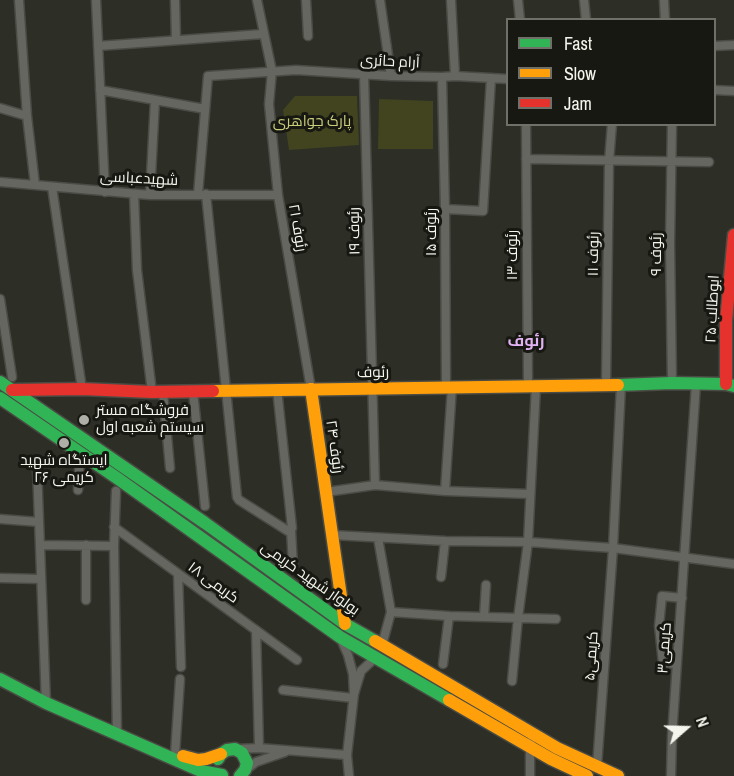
<!DOCTYPE html>
<meta charset="utf-8">
<style>
body{margin:0}
#map{position:relative;width:734px;height:776px;overflow:hidden;background:#2d2e26;font-family:"Archivo Narrow",sans-serif}
canvas{display:block}
.legend{position:absolute;left:506px;top:18px;width:210px;height:108px;box-sizing:border-box;background:#181812;border:2px solid #707069;margin:0;padding:8px 10px;list-style:none;font-size:18px;color:#f4f5ec}
.legend li{display:flex;align-items:center;gap:12px;height:30px}
.legend b{width:30px;border:2px solid #707069}
.north{position:absolute;left:656px;top:698px;width:60px;height:60px;-webkit-text-stroke:4px #181812;paint-order:stroke;rotate:70deg;font-size:16px;font-weight:700;line-height:24px;text-align:center;color:#f4f5ec}
.north::after{content:'';display:block;margin:auto;width:21px;height:27px;background:#f4f5ec;clip-path:polygon(50% 0,100% 100%,50% 72%,0 100%)}
</style>
<div id="map">
<canvas width="734" height="776"></canvas>
<ul class="legend">
<li><b style="height:8px;background:#30b455"></b>Fast</li>
<li><b style="height:8px;background:#ff9f0a"></b>Slow</li>
<li><b style="height:8px;background:#e5322d"></b>Jam</li>
</ul>
<div class="north">N</div>
</div>
<script>
const ctx = document.querySelector('canvas').getContext('2d');
ctx.lineJoin = 'round';
function fillPath(path, color) { ctx.fillStyle = color; ctx.fill(path, 'evenodd'); }
const toPath = rows => new Path2D(rows.map(r => 'M' + r).join(''));
function stroke(path, color, width, dash) { ctx.strokeStyle = color; ctx.lineWidth = width; ctx.lineCap = dash ? 'butt' : 'round'; ctx.setLineDash(dash || []); ctx.stroke(path); }
function write(font, color, halo, rows, align = 'center') {
  ctx.font = font + ' "Archivo Narrow",Cairo,sans-serif'; ctx.lineWidth = 6; ctx.setLineDash([]); ctx.textBaseline = 'middle'; ctx.strokeStyle = halo; ctx.fillStyle = color; for (const [text, x, y, turn = 0] of rows) {
    ctx.save(); ctx.translate(x, y); ctx.rotate((+turn || 0) * Math.PI / 180); ctx.textAlign = isNaN(turn) ? turn : align; if (halo) ctx.strokeText(text, 0, 0); ctx.fillText(text, 0, 0); ctx.restore();
  }
}
fillPath(toPath([
 [295,96,357,96,359,145,289,150,283,110],
 [379,99,433,101,433,149,378,149]
]), '#42441f');
const street = toPath([
 [19,0,27,116,35,185],
 [96,0,105,192],
 [175,0,176,40],
 [257,0,272,71,269,104,278,195,311,389],
 [306,0,308,36],
 [380,0,391,76],
 [451,0,455,76],
 [518,0,520,20],
 [584,0,586,20],
 [664,0,665,20],
 [98,46,263,34],
 [714,46,734,45],
 [364,74,375,485],
 [442,77,445,209,446,387],
 [100,90,205,109],
 [714,90,734,91],
 [0,108,27,116],
 [526,124,528,386],
 [672,124,670,243,672,383],
 [526,159,709,162],
 [0,182,150,195,278,195],
 [52,187,82,389],
 [134,194,137,270,152,392],
 [198,194,208,76,296,70,391,76,442,77,455,76,508,79],
 [206,194,237,497,239,500,288,531,291,530,292,528,277,389],
 [150,195,155,100],
 [445,209,483,211,491,78],
 [0,299,12,377],
 [606,385,609,161,612,124],
 [193,391,205,506],
 [163,392,170,468],
 [37,468,46,703],
 [78,490,80,454],
 [116,491,114,546,117,734],
 [445,491,452,387],
 [326,492,375,485,445,491,530,494],
 [0,519,39,522],
 [114,527,297,660],
 [291,530,293,566],
 [332,535,445,541,528,542,613,548,734,564],
 [378,538,391,612,382,645],
 [40,545,114,546],
 [178,574,181,667],
 [441,577,445,541],
 [0,578,41,579],
 [86,600,86,545],
 [391,612,449,616,556,619],
 [484,617,486,585],
 [256,630,259,748],
 [340,637,348,655,353,674,354,694,361,671,375,658],
 [443,664,449,616],
 [677,664,663,663,659,626,662,596,682,598],
 [512,681,518,618,528,542,536,386],
 [283,690,353,698],
 [237,749,259,748,347,755],
 [175,754,180,679],
 [597,766,613,548,621,385],
 [246,770,256,762,285,752],
 [349,776,347,755,354,694],
 [530,776,530,747,533,733],
 [671,776,672,736,696,384]
]);
const fast = toPath([
 [0,382,205,523,345,624,375,641],
 [618,385,672,383,726,384,734,386],
 [0,398,117,478,340,637,449,700],
 [0,679,46,703,201,771,222,775],
 [218,759,221,754,227,750,235,749,242,753,247,763,245,770,240,776]
]);
const slow = toPath([
 [311,389,345,624],
 [213,391,618,385],
 [375,641,557,748,618,776],
 [449,700,551,759,587,776],
 [183,756,198,760,206,759,221,754]
]);
const jam = toPath([
 [726,384,726,321,734,235],
 [12,390,82,389,152,392,213,391]
]);
stroke(street, '#4a4b44', 11);
stroke(fast, '#4a4b44', 15);
stroke(slow, '#4a4b44', 15);
stroke(jam, '#4a4b44', 15);
stroke(street, '#656660', 8);
stroke(fast, '#30b455', 12);
stroke(slow, '#ff9f0a', 12);
stroke(jam, '#e5322d', 12);
for (const [x, y, r, color] of [
 [84,420,6,"#aeafa7"],
 [64,443,6,"#aeafa7"]
]) { const dot = new Path2D(); dot.arc(x, y, r, 0, 2 * Math.PI); ctx.fillStyle = color; ctx.fill(dot); stroke(dot, '#181812', 2); }
write('15px', '#f4f5ec', '#181812', [
 ["آرام حائری",390,62,3],
 ["شهیدعباسی",139,179,3],
 ["رئوف ۲۱",297,228,80],
 ["رئوف ۱۹",355,231,-91],
 ["رئوف ۱۵",432,232,-90],
 ["رئوف ۱۱",594,254,-89],
 ["رئوف ۹",657,254,-90],
 ["رئوف ۱۳",513,255,-90],
 ["ابوطالب ۲۵",713,309,-87],
 ["رئوف",373,373,-1],
 ["رئوف ۲۴",334,447,82],
 ["بولوار شهید کریمی",310,579,35],
 ["کریمی ۱۸",213,583,36],
 ["کریمی۳",665,648,-86],
 ["کریمی۵",592,656,-86]
]);
write('15px', '#c9ce7a', '#181812', [
 ["پارک جواهری",312,122]
]);
write('15px', '#f4f5ec', '#181812', [
 ["فروشگاه مستر",96,411],
 ["سیستم شعبه اول",96,428],
 ["ایستگاه شهید",64,461,"center"],
 ["کریمی ۲۶",64,478,"center"]
], 'left');
write('bold 16px', '#e2b3f3', '#181812', [
 ["رئوف",526,342]
]);
</script>
